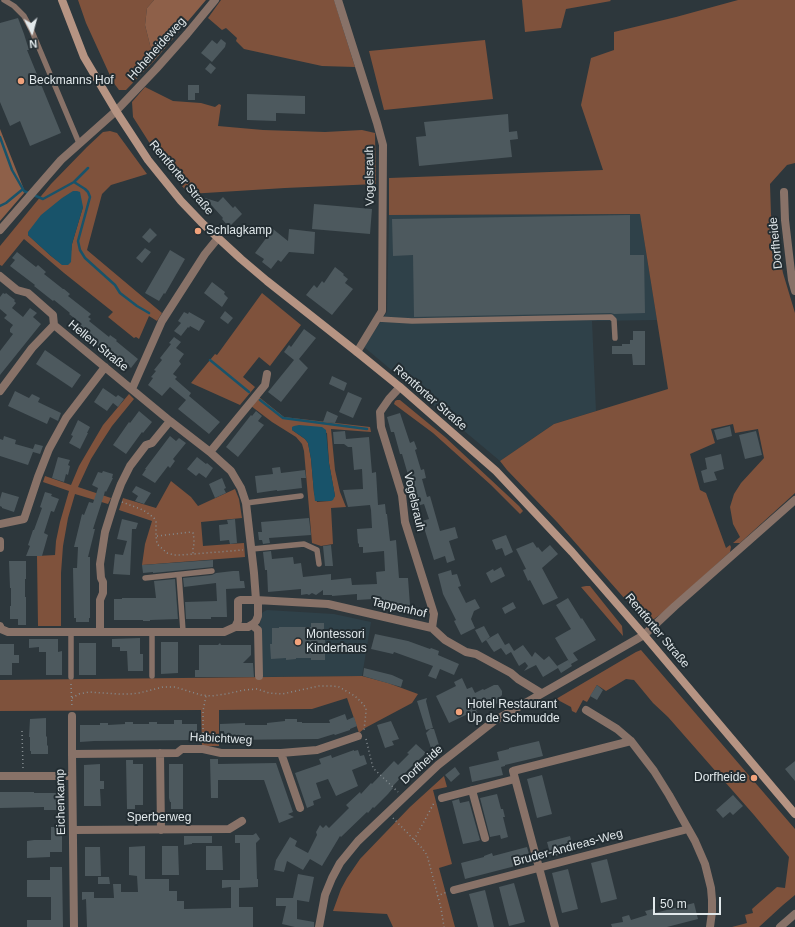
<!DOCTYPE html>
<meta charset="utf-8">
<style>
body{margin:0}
#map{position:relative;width:795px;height:927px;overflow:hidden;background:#2d373c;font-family:Helvetica,sans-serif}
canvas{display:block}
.north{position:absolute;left:12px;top:12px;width:40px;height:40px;-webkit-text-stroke:3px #232d32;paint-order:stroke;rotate:174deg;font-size:11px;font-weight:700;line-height:16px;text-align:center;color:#e1e8eb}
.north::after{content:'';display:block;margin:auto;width:14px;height:18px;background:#e1e8eb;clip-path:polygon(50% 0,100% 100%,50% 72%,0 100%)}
.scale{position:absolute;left:653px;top:897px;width:68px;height:18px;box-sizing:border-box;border:2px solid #e1e8eb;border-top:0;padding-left:5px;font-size:12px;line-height:14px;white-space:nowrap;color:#e1e8eb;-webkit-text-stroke:3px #232d32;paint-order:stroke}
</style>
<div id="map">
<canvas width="795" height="927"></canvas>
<div class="north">N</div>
<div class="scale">50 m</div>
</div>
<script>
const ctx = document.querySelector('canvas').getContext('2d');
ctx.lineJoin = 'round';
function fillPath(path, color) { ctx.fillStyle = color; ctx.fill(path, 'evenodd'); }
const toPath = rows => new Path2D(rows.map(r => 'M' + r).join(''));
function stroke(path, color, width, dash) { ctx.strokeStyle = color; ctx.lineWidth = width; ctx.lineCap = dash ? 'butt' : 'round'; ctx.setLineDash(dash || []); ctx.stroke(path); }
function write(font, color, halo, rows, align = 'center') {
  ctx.font = font + ' Helvetica,sans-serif'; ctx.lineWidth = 4; ctx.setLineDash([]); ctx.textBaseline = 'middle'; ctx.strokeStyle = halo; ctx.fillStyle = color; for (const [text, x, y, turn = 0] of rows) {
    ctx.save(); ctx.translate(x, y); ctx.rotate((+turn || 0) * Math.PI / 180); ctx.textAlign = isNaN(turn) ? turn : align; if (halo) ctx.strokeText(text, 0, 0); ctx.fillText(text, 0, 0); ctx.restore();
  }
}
fillPath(toPath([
 [640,214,657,320,592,321,596,411,554,424,500,461,364,347,387,312,389,215],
 [267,610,334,614,371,622,362,676,261,677,260,625,261,615,263,612]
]), '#2f4149');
fillPath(toPath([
 [78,0,154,0,147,8,145,25,154,61,126,90,119,90,113,82,86,23],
 [221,0,334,0,355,67,322,66,244,49,236,41,237,38,226,28,222,30,208,18],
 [522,0,610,0,611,1,566,9,561,28,525,32],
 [738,0,795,0,795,163,787,165,770,184,771,215,783,273,795,313,795,493,740,543,733,543,740,537,733,524,730,507,734,494,741,483,764,458,758,429,735,433,733,424,711,429,715,443,690,454,700,490,706,493,726,548,730,545,731,547,730,552,665,611,654,619,650,619,640,616,557,522,507,470,500,461,554,424,668,389,640,214,389,215,389,178,603,170,581,105,591,58,614,50,614,32,676,17],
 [485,40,493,99,384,110,369,51],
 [145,87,173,101,201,103,215,107,219,104,221,105,218,126,263,130,325,132,362,130,375,133,376,184,285,188,189,194,173,176,154,150,133,117,132,102],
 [110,131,117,133,147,174,111,185,102,194,87,250,162,313,157,321,149,316,139,339,136,337,134,338,108,317,113,312,64,273,24,239,2,266,0,265,0,246,51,184,87,147,103,132],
 [83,207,72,244,71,251,71,259,63,265,51,256,28,235],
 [262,293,301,325,270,366,259,357,243,377,255,387,240,405,191,383,215,354,217,355],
 [129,394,134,399,112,426,101,443,91,459,78,487,111,498,108,504,75,494,68,518,63,546,61,573,61,626,38,626,37,556,55,555,56,541,60,522,69,491,43,482,45,476,71,485,79,466,103,425],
 [259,397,284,417,370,427,371,432,331,429,335,470,340,492,346,507,331,508,333,544,321,546,312,543,304,451,302,444,296,437,272,422,251,406],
 [292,430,327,433,329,463,335,496,330,501,317,502,314,493,311,459,308,443,305,439],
 [397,400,400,400,445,437,519,506,523,511,520,514,491,485,433,433,394,404,395,401],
 [171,481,191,497,198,506,235,489,239,499,242,518,201,522,203,546,244,543,245,557,142,565,145,544,152,521,119,510,123,498,156,508],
 [586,586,590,586,622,626,623,636,581,587],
 [641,650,795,829,795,895,783,905,759,927,732,927,747,923,745,915,753,913,752,909,777,887,785,888,789,857,754,815,668,717,653,703,634,680,626,679,606,691,597,685,587,702,583,700,576,713,572,711,571,707,556,699,636,652],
 [362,676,388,683,418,694,412,703,365,728,359,733,347,698,312,709,219,710,219,746,202,746,201,710,0,711,0,680],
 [444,776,447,787,433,790,452,864,439,868,455,927,393,927,387,914,333,911,341,889,347,878,360,859,410,807]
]), '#7f523c');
fillPath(toPath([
 [154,0,206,0,154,61,145,25,147,8],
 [0,129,25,192,0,221]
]), '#8e6049');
fillPath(toPath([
 [73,191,77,191,80,192,83,207,72,244,71,262,68,265,62,265,51,256,30,237,28,235,28,232,41,215,62,198],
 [299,425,322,427,326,430,329,463,335,496,333,500,331,501,315,501,314,493,311,459,308,443,305,439,292,430,292,427,294,426]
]), '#18536a');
stroke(toPath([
 [0,137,12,170,24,191,43,199,74,182,88,168],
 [74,182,85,189,88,192,90,197,78,241,80,250,85,258,115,285,120,293,137,306,149,313],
 [0,206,6,203,23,189],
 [210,360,249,392],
 [260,400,283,418,367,429]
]), '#18536a', 2.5);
fillPath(toPath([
 [18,18,24,34,29,50,27,50,61,133,30,146,20,121,10,126,0,102,0,23],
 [221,39,226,43,225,47,212,62,201,53,212,40,217,44],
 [210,63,216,68,211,74,205,69],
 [188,85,199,85,199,93,195,93,195,100,188,100],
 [247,94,305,96,305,114,276,113,276,121,247,120],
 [508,114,509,132,517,131,518,139,510,140,512,157,419,166,416,137,426,136,424,122],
 [223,197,233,208,235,206,242,214,229,227,222,219,223,218,205,198,218,202],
 [314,204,372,209,370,234,312,229],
 [630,215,630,255,644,255,645,313,614,314,611,313,414,317,413,255,393,256,392,219],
 [150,228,157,235,149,243,142,237],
 [273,229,288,241,289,229,315,232,314,254,289,252,281,262,278,260,271,269,262,262,264,259,255,253],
 [145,248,151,252,142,263,136,258],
 [170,250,185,259,165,294,164,293,159,301,145,293],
 [17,252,36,267,38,265,46,272,44,274,63,289,64,289,70,294,68,296,91,314,88,317,91,319,89,321,109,337,110,335,117,340,116,341,138,359,131,368,128,365,126,368,81,332,83,329,80,326,82,324,69,314,70,313,54,300,53,301,34,286,35,285,10,266,15,260,12,258],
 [335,267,344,274,343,275,348,279,345,283,353,289,332,315,306,295,314,285,317,288,322,281,324,283],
 [212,282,225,292,224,294,228,298,222,307,204,293],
 [3,293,5,294,6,293,15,300,14,301,16,303,12,308,23,317,30,308,37,313,33,317,41,324,0,375,0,351,13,334,10,332,10,329,13,325,4,318,7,315,0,309,0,297],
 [225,311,233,318,228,324,220,318],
 [184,312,188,314,189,312,205,321,199,331,190,326,189,328,188,327,181,336,174,331,181,323,178,321],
 [304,329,316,338,299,359,308,368,281,402,268,392,294,360,284,352,289,345,291,347],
 [633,331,645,331,645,365,633,365,632,354,612,354,612,346,622,346,622,344,630,344,630,340,633,340],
 [174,337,181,342,176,348,184,354,179,361,181,364,173,374,177,377,175,379,191,393,189,396,220,422,209,434,178,409,186,400,170,387,162,396,148,385,153,378,151,377,156,371,154,370,162,360,160,358,171,344,169,343],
 [45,350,81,375,72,388,36,364],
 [332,376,347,383,344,391,329,384],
 [103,388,116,397,118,395,124,399,118,407,113,403,107,411,94,402],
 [15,391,29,398,32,394,40,398,38,402,61,413,58,421,50,417,47,424,8,406],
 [348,392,362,398,353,418,339,412],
 [139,411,152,422,143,433,142,432,126,454,113,445,129,422,130,423],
 [256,411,262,416,258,421,264,425,238,457,226,447,251,415,252,416],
 [327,411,338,416,335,423,323,422],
 [400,413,410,443,414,441,417,449,415,450,421,470,424,469,426,478,422,479,427,497,430,496,440,531,455,527,458,538,449,541,455,560,447,563,445,556,434,560,422,521,429,519,424,504,417,506,402,454,400,454,394,432,391,432,387,417],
 [78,420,90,427,87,433,88,433,80,449,69,443,73,436,71,435],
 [730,426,732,436,717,440,714,430],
 [345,431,346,439,369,437,372,473,376,472,378,505,385,504,386,514,387,514,390,541,396,540,399,578,408,578,410,605,395,606,395,602,382,603,382,601,373,602,373,599,357,600,357,594,332,596,332,595,323,595,323,590,316,595,312,593,309,595,307,594,301,595,301,589,268,592,267,570,265,570,263,552,271,551,272,559,293,557,294,564,301,563,303,577,331,574,331,580,351,578,352,585,377,584,376,572,385,571,384,551,363,553,363,547,359,547,359,543,358,544,357,529,372,528,371,510,370,505,348,507,343,490,363,489,362,469,354,470,352,447,348,447,344,444,334,444,333,432],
 [756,431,762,455,745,459,739,435],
 [4,436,16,440,15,444,33,449,35,444,43,446,40,454,33,452,28,465,0,456,0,439,3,440],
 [170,436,176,441,179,438,186,443,173,459,175,461,170,468,168,466,155,483,142,475,146,469,145,469],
 [721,454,724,469,714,472,717,480,704,483,701,471,707,469,705,458],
 [58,457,70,460,68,465,70,466,68,475,66,474,64,482,52,478],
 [197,457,206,464,207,463,213,468,206,478,199,473,196,476,187,469],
 [280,467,281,473,305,470,306,478,301,478,302,488,277,491,277,490,257,493,255,476,273,474,272,468],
 [103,471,113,474,112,478,113,478,106,492,105,491,104,495,93,529,95,529,88,557,90,557,90,618,89,618,89,622,76,622,76,618,74,618,73,568,77,568,78,547,74,547,82,514,84,515,89,502,93,503,98,488,92,485,98,472,102,473],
 [222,478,226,488,224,489,226,493,215,498,209,484],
 [136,486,151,493,144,504,135,501,138,496,132,492],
 [2,492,19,497,14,512,2,508,2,507,0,506,0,499],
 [45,492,52,494,51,496,59,499,54,512,51,511,44,533,48,535,42,556,26,556,30,546,28,545,33,530,34,530,42,508,40,507],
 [309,518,311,535,269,538,270,543,263,544,262,540,259,540,258,532,262,532,261,522],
 [122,519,138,523,136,529,132,529,130,575,113,574,115,554,123,555,127,541,117,539],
 [235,519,237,543,230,544,229,540,220,541,219,525,228,524,227,520],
 [506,535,513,552,505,556,502,548,496,550,492,540],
 [533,542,537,548,538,547,542,552,550,545,558,554,542,568,558,598,543,605,530,580,528,581,523,570,526,569,516,549],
 [331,545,333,566,325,566,323,546],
 [213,560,213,567,153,573,153,572,143,573,142,565],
 [9,561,26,561,26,579,25,579,25,597,26,597,26,625,18,625,18,619,10,619,10,606,11,606,11,588,10,588],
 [501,567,505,576,491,583,486,573,493,569,494,571],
 [451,570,452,575,457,574,461,586,458,587,466,603,475,599,480,608,474,611,471,619,475,628,461,635,454,621,456,620,443,594,438,574],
 [233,571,239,571,240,581,244,581,245,588,226,589,227,617,211,617,211,619,186,619,185,602,217,601,216,583,184,587,183,578,212,575,216,573],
 [175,579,178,619,150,620,150,621,143,621,143,620,114,620,114,599,122,599,122,598,156,598,154,581],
 [568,598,581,619,582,618,596,640,573,653,578,660,571,664,572,666,561,673,558,668,543,677,536,665,524,671,528,666,525,662,519,666,511,652,506,655,501,648,494,652,491,648,486,640,498,633,505,645,509,643,514,651,523,645,532,657,535,652,544,660,549,656,558,667,557,666,568,660,570,663,555,638,571,629,556,605],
 [513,602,516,608,505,614,502,608],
 [311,623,324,623,324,630,325,630,325,660,311,660,311,658,296,658,296,659,286,660,286,658,271,659,270,644,272,644,272,628,279,628,279,627,311,627],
 [484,626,490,637,482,643,475,630],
 [375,634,408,641,430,649,431,648,439,651,438,655,459,664,454,675,440,669,436,679,428,676,433,666,394,652,393,654,371,649],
 [140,638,140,654,143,654,143,671,128,671,127,651,120,651,120,647,112,647,112,639],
 [29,639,58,639,58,652,62,651,62,675,46,675,46,652,39,652,39,647,29,648],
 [161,642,178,642,178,673,161,674],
 [79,643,96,643,96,675,79,675],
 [220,643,221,645,251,645,251,655,243,663,253,663,254,677,195,677,195,670,199,670,199,645,218,645],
 [0,644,14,644,14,655,19,655,19,663,12,663,12,675,0,675],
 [364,668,392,675,403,680,401,687,363,676],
 [462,678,467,689,472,687,475,693,483,689,484,690,494,685,498,685,502,691,502,695,500,697,502,701,490,707,489,704,476,710,478,714,472,717,470,713,449,723,436,696,456,686,454,682],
 [597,685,603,690,597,700,590,696],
 [427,698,426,701,433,728,426,730,417,701],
 [345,714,347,720,354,717,357,726,350,729,350,730,335,735,334,734,318,739,224,740,224,731,220,731,220,724,245,723,245,725,267,725,267,723,285,721,285,719,297,719,297,722,302,722,302,723,330,723,329,720],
 [46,718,46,736,47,737,47,746,48,745,48,754,31,754,31,751,30,751,30,737,29,737,30,719],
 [174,720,182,720,182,724,197,724,197,740,94,741,80,742,80,725,100,725,100,723,108,723,108,725,125,724,125,722,133,722,133,724,149,724,149,722,157,722,157,724,174,724],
 [391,721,399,739,392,741,394,745,385,748,377,725],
 [430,729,434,729,439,745,431,748,426,733],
 [539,741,543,756,505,765,505,766,501,767,503,775,472,782,469,767,499,760,497,752,509,749,509,748],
 [416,744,426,753,408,770,392,787,393,788,388,794,374,808,373,807,368,813,367,812,341,837,340,836,322,866,310,859,303,870,287,861,284,872,274,870,276,860,290,837,297,841,295,846,308,853,317,835,316,832,320,825,323,828,326,825,329,828,349,808,346,805,360,792,361,794,371,783,372,784,394,761,398,765,409,754,407,753],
 [354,750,354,751,358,750,360,756,364,755,367,764,352,770,358,786,336,796,328,779,316,783,321,798,313,801,314,805,307,808,295,773,321,764,319,759,331,755,332,758],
 [210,759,218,759,218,764,276,763,293,812,288,814,294,817,279,823,264,780,218,780,218,798,211,798],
 [126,760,133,760,133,764,143,764,143,805,135,805,135,809,127,809],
 [795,761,795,781,785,769],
 [100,764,100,781,104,781,104,789,100,789,101,806,84,806,84,765],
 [169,764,183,764,183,809,171,809,171,802,170,802,169,798],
 [455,767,460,774,451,782,445,775],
 [542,775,552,814,537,818,527,779],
 [0,792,34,792,34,793,57,793,58,810,44,810,44,807,0,808],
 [497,794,501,809,503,809,505,817,503,817,508,837,501,839,500,835,490,837,480,798],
 [733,795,743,806,733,815,730,812,723,818,716,810],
 [459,799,460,803,469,801,480,840,478,841,463,844,452,801],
 [51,827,62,827,62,852,50,852,50,857,27,858,27,841,34,840,51,840],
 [256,833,260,839,256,843,257,879,258,879,258,887,239,888,239,907,253,907,253,927,87,927,86,899,82,900,82,892,94,892,94,898,114,898,113,884,121,884,121,892,138,892,137,876,129,875,129,847,145,846,145,879,169,879,169,891,177,891,177,901,184,901,184,909,231,908,231,887,222,888,222,880,240,880,240,843,235,843,235,835,253,835],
 [184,836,212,836,212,843,192,843,192,844,184,845],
 [570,836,574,851,551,857,547,842],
 [162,846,178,846,179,875,162,875],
 [206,846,222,846,223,870,206,870],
 [85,847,100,847,101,876,85,876],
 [527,847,529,854,525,855,527,863,465,879,461,863,484,857,484,856,492,853,493,856],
 [607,859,617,899,601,903,591,863],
 [50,867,62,867,63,927,27,927,27,920,51,920,51,897,27,897,27,880,50,880],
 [568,869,578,909,562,913,552,873],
 [298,874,314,877,309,902,297,900,297,919,314,922,314,927,295,927,282,924,286,906,276,906,276,898,293,898],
 [98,877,109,877,110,884,98,884],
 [514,883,525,922,509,926,499,887],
 [485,890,491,914,494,927,478,927,474,912,469,894],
 [694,903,698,919,667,927,612,927,611,924,623,922,622,917,629,915,631,920,647,915,645,911,653,909,655,913]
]), '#4d595e');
stroke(toPath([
 [122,502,143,510,149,514,154,518,156,522,156,536,157,544,167,553,174,555,181,555,243,550],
 [157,536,191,532,193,533,194,539,194,544,193,548,193,554],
 [71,684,72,708],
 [72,698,79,694,89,692,119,694,130,694,139,693,163,687,175,687,201,695,211,696,226,694,244,690,257,689,269,693,282,694,319,686,332,686,339,687,355,696,363,704,366,708,366,712,364,730],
 [22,731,23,768],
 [366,739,373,768,398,792],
 [203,741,203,711,206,696],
 [393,818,422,848,427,855,441,908,444,927],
 [414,840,434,803],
 [437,896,447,892]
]), '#858d91', 1.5, [1, 3]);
stroke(toPath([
 [4,0,14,6,24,16,31,29,79,143],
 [378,319,412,321,611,317,614,320,615,338],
 [246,503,301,496],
 [252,549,304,544,317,550,319,564],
 [179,575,183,631],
 [145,578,212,571],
 [152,631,152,676],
 [71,632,71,677]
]), '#887268', 5.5);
stroke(toPath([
 [338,0,377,123,383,145,382,311,357,352],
 [784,192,785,220,792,280,795,291],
 [0,230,61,160,116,111,156,69,187,34,215,0],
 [0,276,17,290,28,293,53,315,54,325,170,421,210,452,231,471,241,488,246,503,254,573,256,600],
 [400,387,389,399,380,412,381,427,402,495,405,522,434,614,432,628],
 [132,389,162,321,205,254,218,238],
 [0,391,32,348,54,325],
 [210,452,265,385,267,374],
 [0,524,24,519,38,477,49,449,66,418,105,367],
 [0,541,0,548],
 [252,625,258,630,259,676],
 [0,626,1,629,8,632,224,632,235,627,238,621,238,601,240,600,256,600,328,604,432,628,445,640,466,652,476,654,511,673,518,679,541,693],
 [235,627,248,627,253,624,256,621,258,616,258,600],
 [100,631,100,600,103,593,103,582,101,578,100,564,105,532,115,500,121,484,130,466,146,445,152,443,170,421],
 [586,710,617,729,631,741,654,771,669,795,695,841,705,864,711,888,712,900,712,912,710,927],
 [72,716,72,754,74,927],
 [160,753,161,830],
 [281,753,300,808],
 [72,754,177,753,182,749,203,749,221,753,281,753,317,750,358,736],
 [0,776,72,776],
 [472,790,485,838],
 [442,798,515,779],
 [73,830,229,829,242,821],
 [454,890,688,829],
 [319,927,325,895,332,878,340,863,358,841,438,765,494,721,644,635,675,606,795,500],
 [555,927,513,771,631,741],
 [780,927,795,914]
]), '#887268', 8);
stroke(toPath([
 [62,0,84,57,116,111,148,160,181,201,203,224,241,259,267,281,357,352,400,387,496,471,572,552,644,635,795,814]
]), '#b69483', 8);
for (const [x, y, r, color] of [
 [21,81,4,"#f1a27b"],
 [198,231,4,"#f1a27b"],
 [298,642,4,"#f1a27b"],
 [459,712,4,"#f1a27b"],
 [754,778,4,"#f1a27b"]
]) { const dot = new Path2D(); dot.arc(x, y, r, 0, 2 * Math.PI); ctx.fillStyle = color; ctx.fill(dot); stroke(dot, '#232d32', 1.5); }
write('12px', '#e1e8eb', '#232d32', [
 ["Hoheheideweg",157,49,-48],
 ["Vogelsrauh",370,176,-91],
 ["Rentforter Straße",181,178,50],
 ["Dorfheide",776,243,-96],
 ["Hellen Straße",98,346,39],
 ["Rentforter Straße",430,398,41],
 ["Vogelsrauh",414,502,77],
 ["Tappenhof",399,608,13],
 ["Rentforter Straße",657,631,50],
 ["Habichtweg",221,739,3],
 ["Dorfheide",422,765,-42],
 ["Eichenkamp",61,802,-91],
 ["Sperberweg",159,818],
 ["Bruder-Andreas-Weg",568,848,-15]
]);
write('12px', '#e1e8eb', '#232d32', [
 ["Beckmanns Hof",29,81],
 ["Schlagkamp",206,231],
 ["Montessori",306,635],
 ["Kinderhaus",306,649],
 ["Hotel Restaurant",467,705],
 ["Up de Schmudde",467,719],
 ["Dorfheide",746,778,"right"]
], 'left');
</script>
